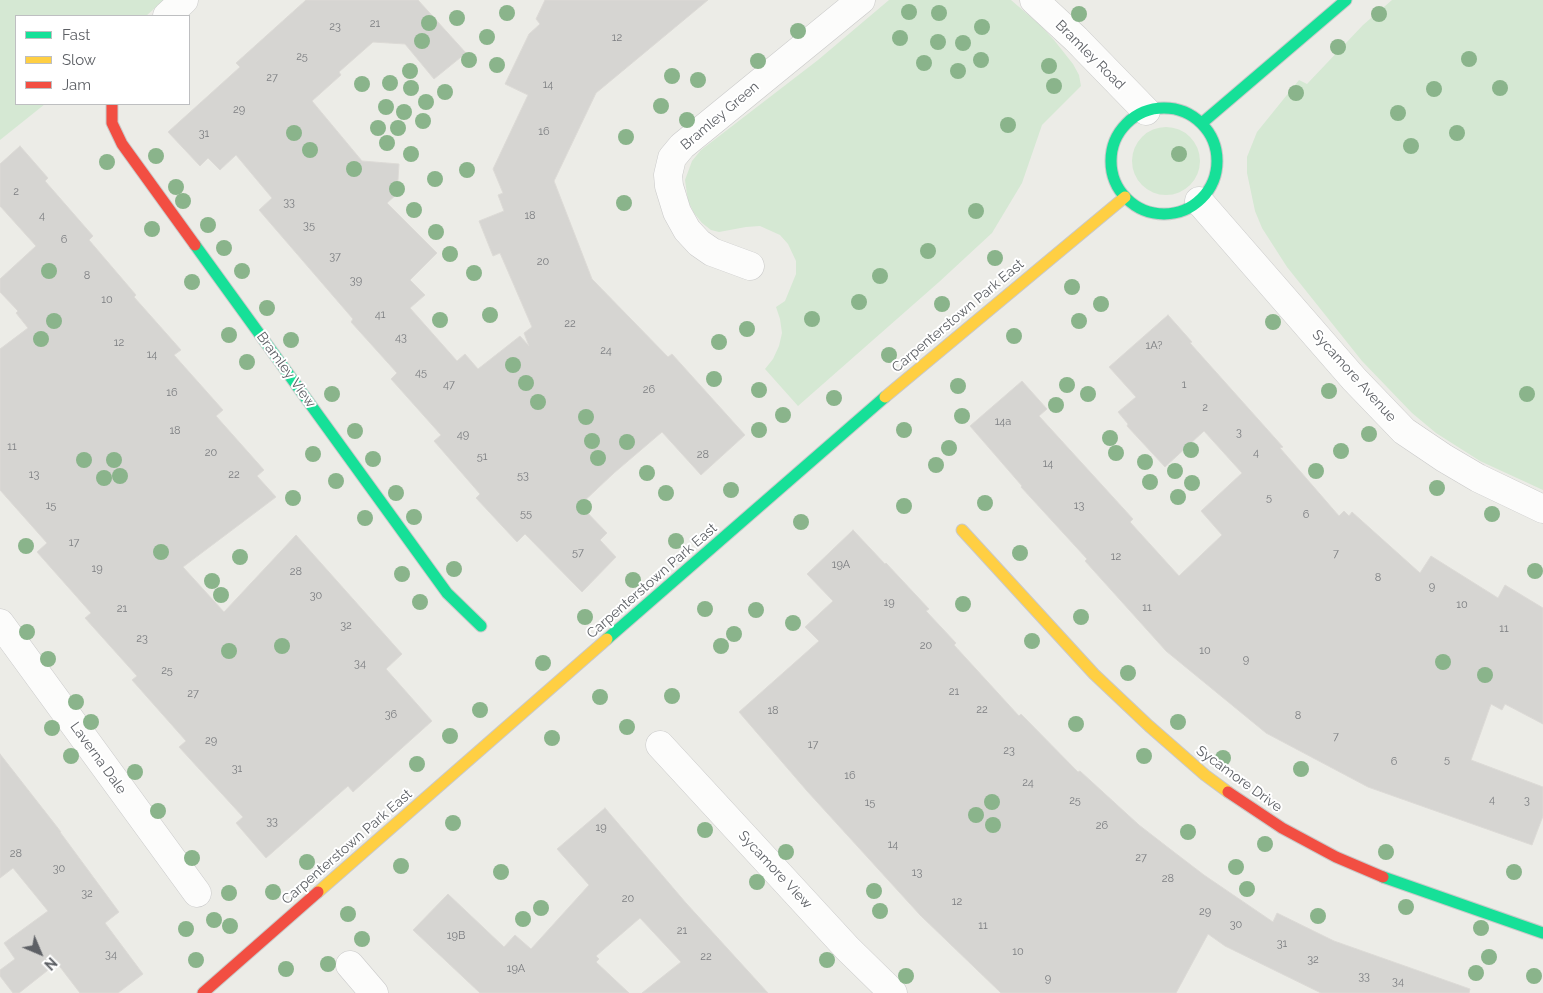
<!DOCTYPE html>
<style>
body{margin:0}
#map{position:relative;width:1543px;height:993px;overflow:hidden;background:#ecece7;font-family:Raleway,sans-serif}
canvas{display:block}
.legend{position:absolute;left:15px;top:15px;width:175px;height:90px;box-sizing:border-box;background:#fff;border:1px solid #bebfc1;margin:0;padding:6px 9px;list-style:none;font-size:15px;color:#5d6065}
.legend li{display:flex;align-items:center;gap:10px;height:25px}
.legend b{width:25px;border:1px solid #bebfc1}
.north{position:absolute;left:15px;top:928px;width:50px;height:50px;-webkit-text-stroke:4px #fff;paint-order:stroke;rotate:135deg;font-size:14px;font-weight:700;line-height:20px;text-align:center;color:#5d6065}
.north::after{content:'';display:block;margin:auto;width:18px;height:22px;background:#5d6065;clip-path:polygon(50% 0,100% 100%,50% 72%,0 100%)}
</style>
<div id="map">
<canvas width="1543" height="993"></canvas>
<ul class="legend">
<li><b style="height:6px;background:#16e098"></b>Fast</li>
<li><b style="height:6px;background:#ffcf43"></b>Slow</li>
<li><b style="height:6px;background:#f24e42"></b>Jam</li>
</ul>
<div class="north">N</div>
</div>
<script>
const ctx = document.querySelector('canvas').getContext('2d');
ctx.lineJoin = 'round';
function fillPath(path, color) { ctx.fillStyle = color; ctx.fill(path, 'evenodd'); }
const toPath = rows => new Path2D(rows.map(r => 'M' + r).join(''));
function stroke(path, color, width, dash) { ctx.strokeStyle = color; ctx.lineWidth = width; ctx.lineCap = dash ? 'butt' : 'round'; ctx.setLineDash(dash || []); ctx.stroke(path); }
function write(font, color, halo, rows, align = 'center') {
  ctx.font = font + ' Raleway,sans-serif'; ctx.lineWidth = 4; ctx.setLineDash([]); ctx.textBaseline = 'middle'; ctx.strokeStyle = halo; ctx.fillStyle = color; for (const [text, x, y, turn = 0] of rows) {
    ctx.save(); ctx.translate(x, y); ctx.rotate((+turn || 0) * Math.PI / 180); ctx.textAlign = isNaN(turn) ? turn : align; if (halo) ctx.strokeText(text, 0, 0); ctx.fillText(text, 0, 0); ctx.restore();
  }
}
fillPath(toPath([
 [0,0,164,0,146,16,16,16,16,104,45,104,0,140],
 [889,0,1011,0,1040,25,1054,40,1073,64,1079,75,1081,86,1042,125,1022,183,992,233,939,282,798,406,765,369,773,359,779,346,782,333,780,319,776,307,785,301,796,274,796,261,788,244,780,235,760,226,746,227,719,232,711,230,702,223,694,213,688,201,685,180,692,161,701,150,818,60],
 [1392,0,1543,0,1543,490,1480,461,1436,433,1412,413,1362,361,1287,267,1262,228,1255,211,1247,173,1247,157,1257,132,1299,80,1307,84,1363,25],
 '1132 161a34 34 0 1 1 68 0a34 34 0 1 1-68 0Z'
]), '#d5e8d3');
const building = toPath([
 [306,0,418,0,466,53,434,79,405,44,373,42,339,72,341,75,312,101,362,161,399,164,397,194,387,203,437,253,410,280,425,295,410,308,457,361,465,354,478,369,520,336,529,346,524,333,532,327,500,253,493,256,479,221,504,211,498,195,503,193,493,169,528,95,505,84,529,34,540,24,536,19,545,0,708,0,596,93,554,181,592,279,668,357,672,354,745,435,701,475,662,432,614,473,580,505,607,533,600,540,616,557,582,592,525,534,517,542,476,498,480,494,434,441,441,435,391,379,397,373,351,322,353,319,259,210,272,198,236,155,220,170,208,158,200,166,168,132,240,67,236,63,306,0],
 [20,146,48,178,45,181,93,236,89,240,136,295,134,297,181,350,174,355,223,410,216,416,264,470,257,476,276,497,183,567,224,612,296,535,402,654,386,669,432,721,353,792,348,786,266,858,236,823,243,817,179,747,186,741,132,680,137,676,85,618,91,613,37,552,47,543,0,490,0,349,28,328,16,313,18,311,0,292,0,279,36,246,0,206,0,164,20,146],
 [1168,315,1192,342,1190,343,1283,447,1280,448,1339,516,1344,511,1349,516,1352,512,1420,573,1431,556,1498,598,1505,585,1543,608,1543,724,1505,704,1502,710,1491,704,1471,760,1543,787,1543,816,1532,845,1368,787,1266,733,1166,651,1085,561,1087,559,1021,487,1022,486,970,426,1022,381,1047,409,1039,416,1133,519,1130,522,1179,576,1222,535,1201,511,1242,473,1204,431,1165,467,1127,426,1128,424,1118,412,1136,397,1109,367,1168,315],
 [853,530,885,564,886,563,929,609,926,611,956,643,954,645,1019,716,1021,714,1078,772,1080,771,1139,825,1170,849,1204,875,1273,922,1277,913,1334,941,1470,989,1469,993,1321,993,1225,946,1208,934,1176,993,1001,993,920,915,807,791,739,712,819,641,805,627,833,601,807,574,853,530],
 [0,754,61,832,60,832,119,912,105,923,143,974,118,993,80,993,57,963,19,993,13,993,0,976,0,970,15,959,4,943,48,911,13,868,0,878,0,754],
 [605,808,686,903,768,993,642,993,681,962,640,918,596,956,599,959,596,962,629,993,480,993,413,930,448,894,504,947,515,935,531,949,589,885,557,849,605,808]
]);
fillPath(building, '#d6d5d2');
stroke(building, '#dcdad6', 1);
const street = toPath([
 [1034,0,1076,39,1146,111],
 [167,16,184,0],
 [1199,201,1354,379,1404,431,1444,458,1478,478,1543,509],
 [750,266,712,252,699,243,687,230,677,212,669,186,668,175,672,158,682,146,861,0],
 [0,623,197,893],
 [660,745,847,948,893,993],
 [350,965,374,993]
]);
const fast = toPath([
 '1111 161a53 53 0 1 1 106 0a53 53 0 1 1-106 0Z',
 [1202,123,1346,0],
 [195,245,447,593,481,626],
 [607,639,885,397],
 [1383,877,1543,933]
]);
const slow = toPath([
 [885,397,1125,197],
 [962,530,1094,674,1149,726,1205,775,1228,792],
 [318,892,607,639]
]);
const jam = toPath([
 [112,104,112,123,122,144,195,245],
 [1228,792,1282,828,1336,857,1383,877],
 [203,993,318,892]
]);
stroke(street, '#c9c9c9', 29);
stroke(fast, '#c9c9c9', 13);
stroke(slow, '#c9c9c9', 13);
stroke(jam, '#c9c9c9', 13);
stroke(street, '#fcfcfb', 28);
stroke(fast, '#16e098', 11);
stroke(slow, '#ffcf43', 11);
stroke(jam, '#f24e42', 11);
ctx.fillStyle = '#8ab48b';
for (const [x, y] of [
 [909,12],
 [507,13],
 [939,13],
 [1079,14],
 [1379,14],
 [457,18],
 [429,23],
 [982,27],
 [798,31],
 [487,37],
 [900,38],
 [422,41],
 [938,42],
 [963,43],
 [1338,47],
 [1469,59],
 [469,60],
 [981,60],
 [758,61],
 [924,63],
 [497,65],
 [1049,66],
 [410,71],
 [958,71],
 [672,76],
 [698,80],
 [390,83],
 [362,84],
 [1054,86],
 [411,88],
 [1500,88],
 [1434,89],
 [445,92],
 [1296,93],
 [426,102],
 [661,106],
 [386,107],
 [404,112],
 [1398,113],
 [687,120],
 [423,121],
 [1008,125],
 [378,128],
 [398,128],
 [294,133],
 [1457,133],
 [626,137],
 [387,143],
 [1411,146],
 [310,150],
 [411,154],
 [1179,154],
 [156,156],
 [107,162],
 [354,169],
 [467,170],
 [435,179],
 [176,187],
 [397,189],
 [183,201],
 [624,203],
 [414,210],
 [976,211],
 [208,225],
 [152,229],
 [436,232],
 [224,248],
 [928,251],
 [450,254],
 [995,258],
 [49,271],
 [242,271],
 [474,273],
 [880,276],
 [192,282],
 [1072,287],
 [859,302],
 [942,304],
 [1101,304],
 [267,308],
 [490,315],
 [812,319],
 [440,320],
 [54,321],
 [1079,321],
 [1273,322],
 [747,329],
 [229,335],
 [1014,336],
 [41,339],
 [291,340],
 [719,342],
 [889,355],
 [247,362],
 [513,365],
 [714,379],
 [526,383],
 [1067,385],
 [958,386],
 [759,390],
 [1329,391],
 [332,394],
 [1088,394],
 [1527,394],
 [834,398],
 [538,402],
 [1056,405],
 [783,415],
 [962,416],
 [586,417],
 [759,430],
 [904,430],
 [355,431],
 [1369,434],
 [1110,438],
 [592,441],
 [627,442],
 [949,448],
 [1191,450],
 [1341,451],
 [1116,453],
 [313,454],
 [598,458],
 [373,459],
 [84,460],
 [114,460],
 [1145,462],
 [936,465],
 [1175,471],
 [1316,471],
 [647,473],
 [120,476],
 [104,478],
 [336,481],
 [1150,482],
 [1192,483],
 [1437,488],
 [731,490],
 [396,493],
 [666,493],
 [1178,497],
 [293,498],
 [985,503],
 [904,506],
 [584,507],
 [1492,514],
 [414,517],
 [365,518],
 [801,522],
 [676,541],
 [26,546],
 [161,552],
 [1020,553],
 [240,557],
 [454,569],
 [1535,571],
 [402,574],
 [633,580],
 [212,581],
 [221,595],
 [420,602],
 [963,604],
 [705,609],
 [756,610],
 [585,617],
 [1081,617],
 [793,623],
 [27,632],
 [734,634],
 [1032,641],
 [282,646],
 [721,646],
 [229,651],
 [48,659],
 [1443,662],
 [543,663],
 [1128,673],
 [1485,675],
 [672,696],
 [600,697],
 [76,702],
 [480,710],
 [91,722],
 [1178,722],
 [1076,724],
 [627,727],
 [52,728],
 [450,736],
 [552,738],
 [71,756],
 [1144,756],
 [1223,758],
 [417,764],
 [1301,769],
 [135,772],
 [992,802],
 [158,811],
 [976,815],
 [453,823],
 [993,825],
 [705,830],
 [1188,832],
 [1265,844],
 [786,852],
 [1386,852],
 [192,858],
 [307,862],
 [401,866],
 [1236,867],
 [501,872],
 [1514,872],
 [757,882],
 [1247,889],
 [874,891],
 [273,892],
 [229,893],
 [1406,907],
 [541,908],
 [880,911],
 [348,914],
 [1318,916],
 [523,919],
 [214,920],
 [230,926],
 [1481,928],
 [186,929],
 [362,939],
 [1489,957],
 [196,960],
 [827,960],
 [328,964],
 [286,969],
 [1476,973],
 [906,976],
 [1534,976]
]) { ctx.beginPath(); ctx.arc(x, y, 8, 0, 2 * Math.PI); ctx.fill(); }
write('11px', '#7c7e81', null, [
 ["21",375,24],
 ["23",335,27],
 ["12",617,38],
 ["25",302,57],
 ["27",272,78],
 ["14",548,85],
 ["29",239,110],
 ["16",544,132],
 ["31",204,134],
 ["2",16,192],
 ["33",289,203],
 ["4",42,216],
 ["18",530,216],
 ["35",309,226],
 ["6",64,240],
 ["37",335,257],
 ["20",543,262],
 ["8",87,276],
 ["39",356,281],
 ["10",107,300],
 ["41",380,315],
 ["22",570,324],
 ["43",401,338],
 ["12",119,343],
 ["1A?",1154,346],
 ["24",606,351],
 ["14",152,355],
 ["45",421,373],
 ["47",449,385],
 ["1",1184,385],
 ["26",649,390],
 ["16",172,393],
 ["2",1205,408],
 ["14a",1003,422],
 ["18",175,431],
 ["3",1239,433],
 ["49",463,435],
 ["11",12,447],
 ["20",211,453],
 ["4",1256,453],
 ["28",703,455],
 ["51",482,457],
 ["14",1048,464],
 ["13",34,475],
 ["22",234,475],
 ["53",523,476],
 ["5",1269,498],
 ["15",51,506],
 ["13",1079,506],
 ["55",526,514],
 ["6",1306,515],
 ["17",74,543],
 ["57",578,553],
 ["7",1336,554],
 ["12",1116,557],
 ["19A",841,565],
 ["19",97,569],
 ["28",296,572],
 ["8",1378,578],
 ["9",1432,587],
 ["30",316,596],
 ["19",889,603],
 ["10",1462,605],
 ["11",1147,608],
 ["21",122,609],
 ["32",346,626],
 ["11",1504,629],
 ["23",142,639],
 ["20",926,646],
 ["10",1205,651],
 ["9",1246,660],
 ["34",360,664],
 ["25",167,671],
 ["21",954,692],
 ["27",193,694],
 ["22",982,710],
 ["18",773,711],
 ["36",391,715],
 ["8",1298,716],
 ["7",1336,737],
 ["29",211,741],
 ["17",813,745],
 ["23",1009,751],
 ["5",1447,760],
 ["6",1394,762],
 ["31",237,769],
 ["16",850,776],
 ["24",1028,783],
 ["4",1492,800],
 ["25",1075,801],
 ["3",1527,801],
 ["15",870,803],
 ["33",272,822],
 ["26",1102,826],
 ["19",601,828],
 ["14",893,845],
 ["28",16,854],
 ["27",1141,858],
 ["30",59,869],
 ["13",917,873],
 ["28",1168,879],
 ["32",87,894],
 ["20",628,899],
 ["12",957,902],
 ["29",1205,912],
 ["30",1236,925],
 ["11",983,926],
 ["21",682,931],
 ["19B",456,936],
 ["31",1282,944],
 ["10",1018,952],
 ["34",111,955],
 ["22",706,957],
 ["32",1313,960],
 ["19A",516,969],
 ["33",1364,977],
 ["9",1048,979],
 ["34",1398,982]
]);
write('14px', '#5d6065', '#fff', [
 ["Bramley Road",1090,55,45],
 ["Bramley Green",720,116,-40],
 ["Carpenterstown Park East",958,316,-40],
 ["Bramley View",286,370,54],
 ["Sycamore Avenue",1354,376,48],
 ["Carpenterstown Park East",652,581,-41],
 ["Laverna Dale",98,758,54],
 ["Sycamore Drive",1239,779,36],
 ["Carpenterstown Park East",347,847,-41],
 ["Sycamore View",775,870,47]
]);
</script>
